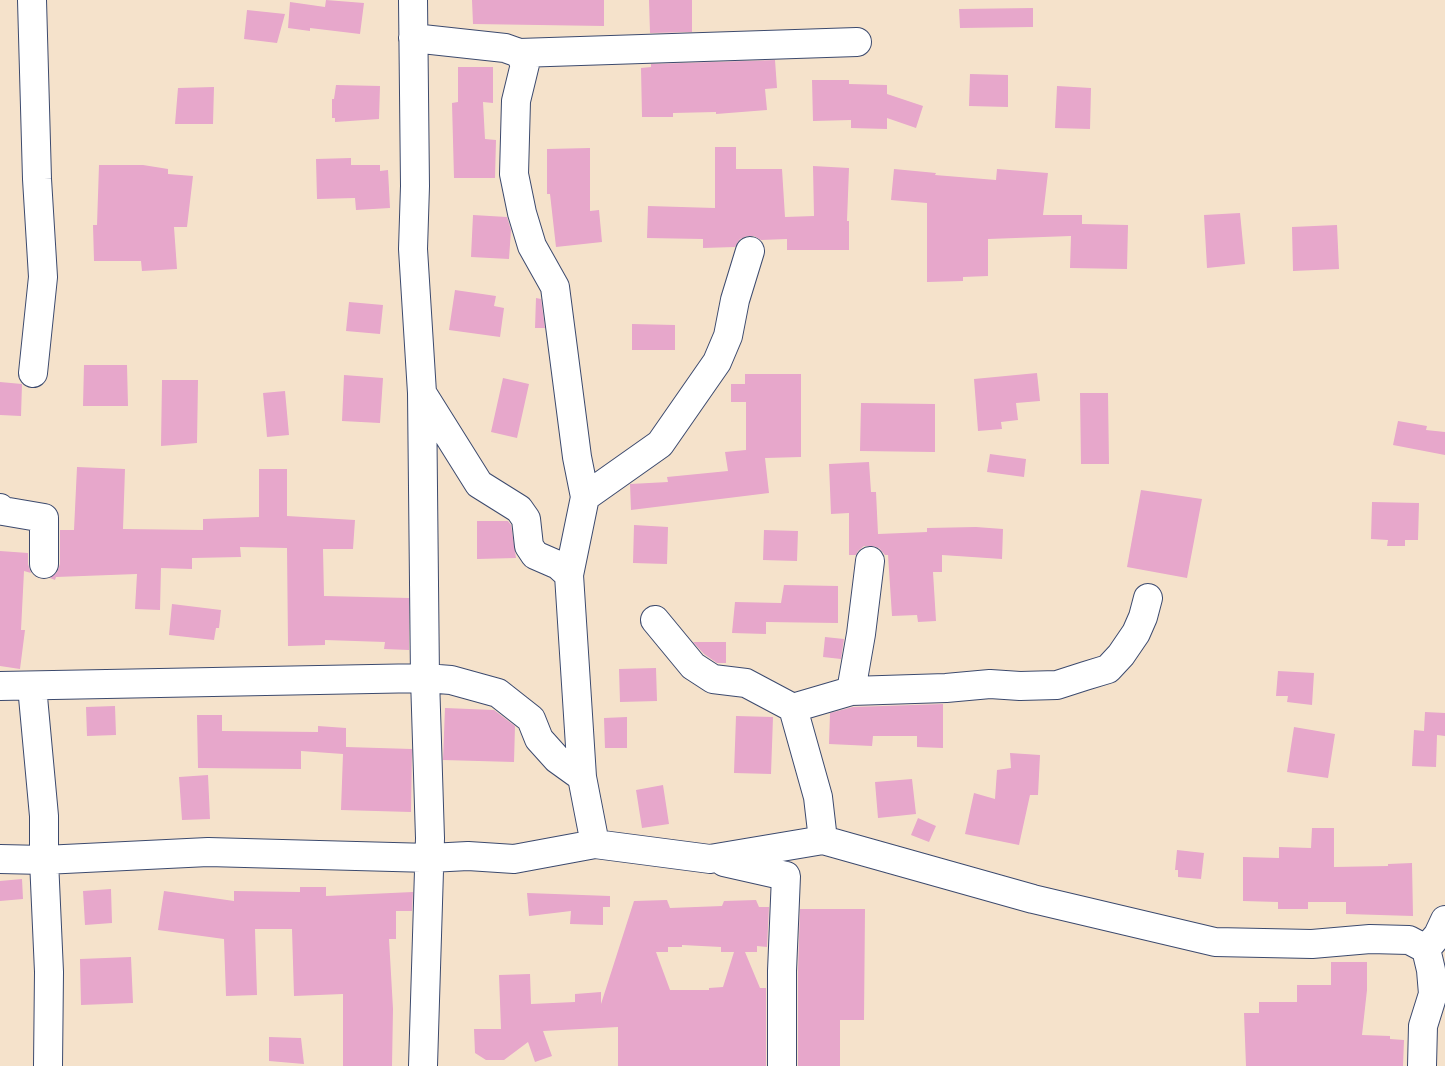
<!DOCTYPE html>
<style>
body{margin:0}
canvas{display:block;background:#f5e2cb}
</style>
<canvas width="1445" height="1066"></canvas>
<script>
const ctx = document.querySelector('canvas').getContext('2d');
ctx.lineJoin = 'round';
function fillPath(path, color) { ctx.fillStyle = color; ctx.fill(path, 'evenodd'); }
const toPath = rows => new Path2D(rows.map(r => 'M' + r).join(''));
function stroke(path, color, width, dash) { ctx.strokeStyle = color; ctx.lineWidth = width; ctx.lineCap = dash ? 'butt' : 'round'; ctx.setLineDash(dash || []); ctx.stroke(path); }
fillPath(toPath([
 [326,0,364,3,360,34,310,28,310,31,288,28,290,2,325,7],
 [472,0,604,0,604,26,473,24],
 [649,0,692,0,692,32,650,33],
 [1033,8,1033,27,960,28,959,9],
 [247,10,285,14,277,43,244,39],
 [775,60,777,88,765,89,767,110,716,114,716,112,673,113,673,117,642,117,641,68,651,67,651,64],
 [458,67,493,67,493,103,483,102,485,139,496,140,495,178,454,178,452,103,458,102],
 [970,74,1008,75,1008,107,969,106],
 [812,80,849,80,849,84,887,85,887,94,923,106,916,128,887,118,887,129,851,128,851,120,813,121],
 [336,85,380,86,379,119,335,122,335,118,332,118,332,99,334,99],
 [1057,86,1091,88,1090,129,1055,128],
 [214,87,213,124,175,124,178,88],
 [715,147,736,147,736,169,782,169,785,217,814,216,813,166,849,168,847,221,849,221,849,250,787,250,787,239,761,240,754,236,747,236,740,239,735,247,703,248,703,239,647,238,648,206,715,208],
 [590,148,590,211,599,210,602,242,556,247,550,194,547,194,547,149],
 [351,158,351,165,380,165,380,171,388,170,390,208,356,210,355,198,317,199,316,159],
 [99,165,143,165,168,169,168,174,193,176,187,227,174,227,177,269,142,271,141,261,94,261,93,225,97,225],
 [894,169,936,173,935,175,996,180,997,169,1048,173,1043,215,1082,215,1082,224,1128,225,1127,269,1070,268,1071,236,988,239,988,276,963,277,963,281,927,282,927,203,891,200],
 [1240,213,1245,264,1207,268,1204,215],
 [473,215,507,217,511,230,509,259,471,257],
 [1337,225,1339,269,1293,271,1292,227],
 [455,290,496,296,494,306,504,308,500,337,449,330],
 [536,298,541,299,545,328,535,328],
 [349,302,383,305,380,334,346,331],
 [632,324,675,325,675,350,632,350],
 [84,365,127,365,128,406,83,406],
 [1037,373,1040,401,1016,403,1018,420,1001,422,1002,429,978,431,974,379],
 [745,374,801,374,801,457,765,458,769,493,631,510,630,484,668,482,667,477,728,471,725,452,746,450,746,402,731,402,731,384,745,384],
 [344,375,383,378,380,423,342,421],
 [503,378,529,384,517,438,491,432],
 [162,380,198,380,197,443,161,446],
 [0,382,22,384,21,416,0,415],
 [285,391,289,435,267,437,263,393],
 [1080,393,1108,393,1109,464,1081,464],
 [861,403,935,404,935,452,860,451],
 [1398,421,1427,426,1426,430,1445,432,1445,455,1393,445],
 [990,454,1026,459,1024,477,987,472],
 [869,462,871,492,876,492,878,534,927,532,927,528,976,527,1003,529,1002,559,942,555,942,572,933,572,936,621,918,622,917,615,892,616,888,555,885,555,879,548,872,546,864,546,858,551,856,555,849,555,849,513,831,514,829,464],
 [77,467,125,469,123,529,203,530,203,519,259,517,259,469,287,469,287,516,355,520,353,549,323,549,324,596,409,598,409,650,384,649,385,642,325,640,325,645,288,646,287,548,240,547,241,557,192,558,192,569,161,568,160,610,135,609,137,574,56,577,55,580,50,578,57,572,60,564,60,530,74,530],
 [1141,490,1202,499,1187,578,1127,567],
 [1372,502,1419,503,1418,540,1405,540,1405,546,1387,546,1388,540,1371,539],
 [477,521,508,521,511,525,516,558,477,559],
 [634,525,668,527,667,564,633,563],
 [764,530,798,531,797,561,763,560],
 [0,551,28,553,28,564,31,573,24,571,21,630,25,630,20,669,0,666],
 [784,585,838,586,838,623,766,622,766,634,732,633,735,602,781,603],
 [172,604,221,610,219,628,216,628,214,640,169,635],
 [825,637,844,639,841,659,823,657],
 [693,642,726,642,726,663,717,663,704,654],
 [656,668,657,701,620,702,619,669],
 [1278,671,1314,673,1312,705,1287,702,1288,696,1276,696],
 [943,704,943,748,917,747,917,736,873,736,872,746,829,744,830,713,853,707],
 [115,706,116,735,87,736,86,707],
 [445,708,494,710,515,726,514,762,443,760],
 [1425,712,1445,713,1445,736,1437,735,1436,767,1412,766,1414,730,1424,731],
 [197,715,222,715,222,731,318,732,318,726,346,728,346,747,412,749,411,812,341,810,343,754,301,751,301,769,198,768],
 [736,716,773,717,771,774,734,773],
 [627,717,627,748,605,748,604,718],
 [1294,727,1335,734,1328,778,1287,772],
 [1010,753,1040,755,1038,795,1030,795,1019,845,965,834,974,793,995,799,997,770,1011,768],
 [208,775,210,819,182,820,179,777],
 [912,779,916,814,878,818,875,782],
 [663,785,669,824,642,828,636,790],
 [918,818,936,826,929,842,911,835],
 [1312,828,1334,828,1334,867,1388,866,1388,864,1412,863,1413,916,1346,914,1346,902,1308,902,1308,909,1278,909,1278,902,1243,901,1243,857,1279,858,1279,847,1311,848],
 [1177,850,1204,853,1201,879,1178,877,1178,870,1175,870],
 [22,879,23,899,0,901,0,881],
 [300,887,326,887,326,896,413,892,412,911,396,911,396,939,389,939,393,1009,392,1066,343,1066,343,994,294,996,292,929,255,929,257,995,226,996,224,939,158,930,164,891,234,901,234,891,300,892],
 [111,889,112,923,85,925,83,891],
 [527,893,610,896,610,907,603,907,603,925,570,924,571,911,529,916],
 [667,900,670,908,722,906,724,901,756,900,759,907,769,907,767,947,757,946,757,952,745,952,760,988,766,988,766,1066,618,1066,618,1027,543,1031,552,1056,535,1062,528,1042,504,1060,486,1060,475,1053,474,1029,501,1029,499,975,530,974,531,1004,575,1002,575,994,601,992,601,1004,634,901],
 [682,945,721,947,721,952,734,952,723,987,709,988,709,990,670,990,656,952,668,952,668,947,682,947],
 [800,909,865,909,864,1020,840,1020,840,1066,798,1066,798,971],
 [131,957,133,1003,81,1005,80,959],
 [1331,962,1367,962,1367,990,1362,1035,1390,1036,1390,1039,1404,1040,1403,1066,1246,1066,1244,1013,1259,1013,1259,1002,1297,1002,1297,985,1331,985],
 [269,1037,301,1038,304,1064,269,1061]
]), '#e7a7cb');
const minor = toPath([
 [32,0,37,179,43,277,33,373],
 [413,0,415,186,413,249,422,393,425,678,430,838,423,1066],
 [413,38,505,48,519,53,525,64,516,101,514,174,522,213,532,246,555,287,577,457,585,497,569,575],
 [519,53,857,42],
 [422,393,479,484,519,509,526,519,529,546,535,555,558,565,569,575,582,777,595,844],
 [585,497,660,444,717,362,728,336,735,300,750,251],
 [0,508,3,511,44,518,44,564],
 [655,620,693,666,713,679,746,683,793,708,818,797,823,840],
 [0,686,425,678,451,680,498,693,531,719,539,739,557,759,582,777],
 [32,686,44,816,44,860,49,972,48,1066],
 [851,691,861,634,870,561],
 [793,708,851,691,946,688,990,684,1020,686,1057,685,1085,676,1108,669,1121,655,1136,633,1143,617,1148,598],
 [0,859,44,860,208,852,430,858,468,856,514,859,595,844,710,859,823,840,1033,899,1215,942,1312,944,1370,939,1409,940,1426,949,1431,970,1433,994,1423,1026,1422,1066],
 [724,862,786,876,782,971,782,1066],
 [1426,949,1438,935,1445,920]
]);
stroke(minor, '#3c4a6e', 30);
stroke(minor, '#fff', 28);
</script>
